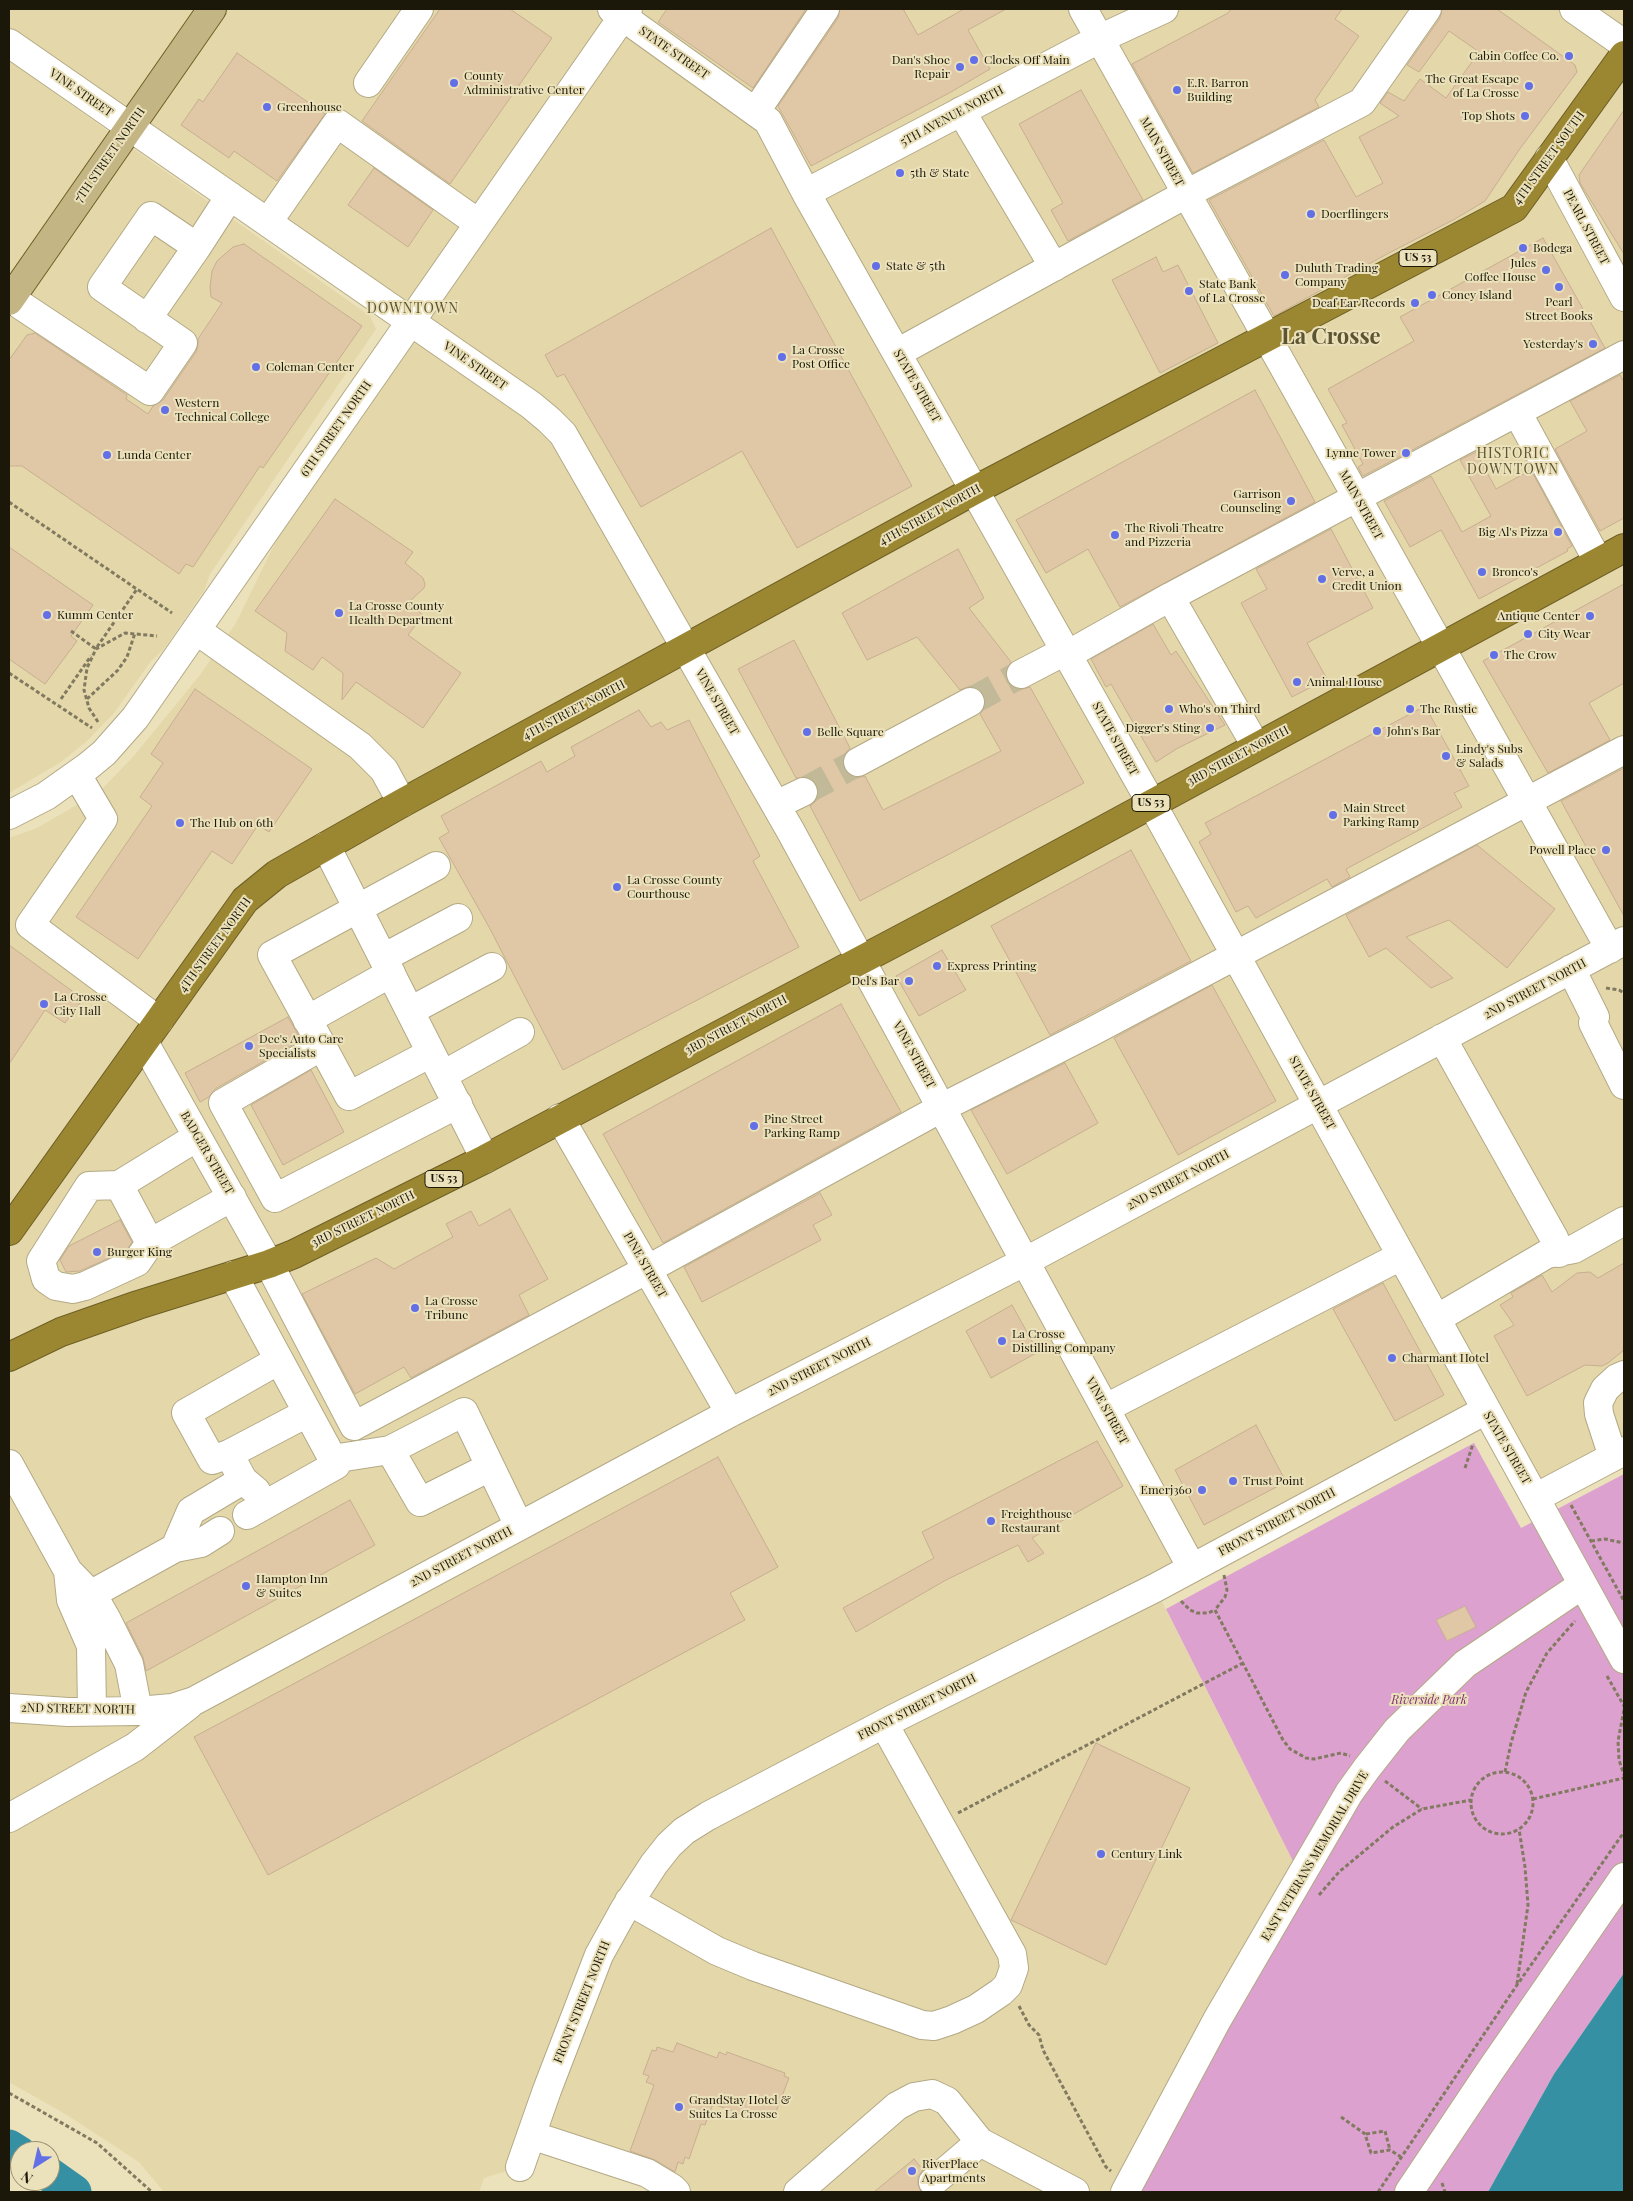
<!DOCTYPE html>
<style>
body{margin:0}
#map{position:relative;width:1633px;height:2201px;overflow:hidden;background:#ebe1ba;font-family:"Playfair Display",serif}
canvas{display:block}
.frame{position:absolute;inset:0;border:10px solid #1b1709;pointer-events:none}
.north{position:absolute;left:10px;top:2141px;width:50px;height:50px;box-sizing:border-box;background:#ebe1ba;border:1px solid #989073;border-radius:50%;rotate:215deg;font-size:14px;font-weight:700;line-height:20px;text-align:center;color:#1b1709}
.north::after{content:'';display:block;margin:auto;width:18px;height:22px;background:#626fe7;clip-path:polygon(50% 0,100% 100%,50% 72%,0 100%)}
</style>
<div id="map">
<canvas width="1633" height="2201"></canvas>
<div class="frame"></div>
<div class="north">N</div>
</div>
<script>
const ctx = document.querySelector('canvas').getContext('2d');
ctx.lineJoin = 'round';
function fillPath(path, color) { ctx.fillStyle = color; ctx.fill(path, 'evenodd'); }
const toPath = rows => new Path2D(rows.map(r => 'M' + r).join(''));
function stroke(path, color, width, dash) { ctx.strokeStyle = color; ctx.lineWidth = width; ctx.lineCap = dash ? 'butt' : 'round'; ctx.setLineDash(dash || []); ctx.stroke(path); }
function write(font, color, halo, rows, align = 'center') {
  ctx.font = font + ' "Playfair Display",serif'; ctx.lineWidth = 4; ctx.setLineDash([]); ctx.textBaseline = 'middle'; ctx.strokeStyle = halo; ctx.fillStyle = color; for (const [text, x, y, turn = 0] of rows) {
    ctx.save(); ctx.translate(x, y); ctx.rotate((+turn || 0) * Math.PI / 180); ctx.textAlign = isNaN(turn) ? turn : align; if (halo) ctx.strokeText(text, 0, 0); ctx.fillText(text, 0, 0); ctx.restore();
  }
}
fillPath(toPath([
 [9,9,1624,9,1624,1451,1535,1498,1486,1411,1155,1588,1306,1887,1125,2192,1075,2192,1054,2182,1045,2192,659,2192,532,2135,520,2167,484,2178,479,2192,164,2192,139,2162,67,2115,9,2082,9,838,37,828,99,792,133,757,200,675,236,623,318,455,410,322,9,43],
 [9,61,370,316,376,329,210,574,204,591,163,650,151,661,114,713,87,741,61,762,9,793]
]), '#e4d8aa');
fillPath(toPath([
 [1474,1443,1521,1528,1624,1474,1624,1973,1554,2074,1488,2192,1137,2192,1306,1887,1166,1609]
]), '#dda1cf');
fillPath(toPath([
 [1624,1973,1624,2192,1488,2192,1554,2074]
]), '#3590a3');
stroke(toPath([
 [9,2147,20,2154],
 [50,2175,74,2192]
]), '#3590a3', 35);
const building = toPath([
 [440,9,510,9,552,38,450,184,362,121,440,9],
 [667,9,806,9,753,88,658,22,667,9],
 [840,9,903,9,918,35,964,9,1006,9,968,30,990,69,951,92,811,166,778,106,838,18,840,9],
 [1231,9,1342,9,1335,19,1359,36,1315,100,1319,107,1193,173,1132,64,1228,13,1231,9],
 [1442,9,1497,9,1575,65,1577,72,1519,150,1485,201,1455,219,1387,254,1274,316,1209,200,1324,140,1356,197,1383,183,1359,137,1399,116,1380,103,1388,92,1404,101,1420,79,1446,98,1479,52,1449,31,1419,72,1407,65,1440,18,1442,9],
 [237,53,325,114,277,181,234,151,229,158,181,125,199,99,203,102,237,53],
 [1081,90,1143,200,1068,241,1051,210,1063,203,1019,124,1081,90],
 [1624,110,1624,254,1585,191,1580,183,1579,175,1624,110],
 [374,168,433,210,408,247,348,205,374,168],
 [771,228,912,486,797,548,742,451,641,507,564,374,557,377,545,355,771,228],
 [1543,238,1605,348,1363,476,1358,467,1363,464,1342,425,1347,423,1328,389,1414,341,1400,317,1543,238],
 [244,244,362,326,263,468,260,466,193,567,186,564,179,574,22,466,9,466,9,360,27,335,35,333,127,395,126,399,148,414,153,406,163,400,196,352,198,345,198,339,222,303,211,297,210,287,212,271,217,261,233,247,244,244],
 [1156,257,1163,272,1178,265,1218,343,1160,373,1112,280,1156,257],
 [1620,375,1624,382,1624,518,1600,531,1555,449,1587,431,1570,401,1620,375],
 [1255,390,1315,502,1120,607,1088,549,1046,573,1016,520,1255,390],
 [1476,452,1496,489,1531,470,1572,546,1567,549,1568,551,1479,599,1441,530,1410,547,1384,501,1431,476,1462,532,1491,516,1460,460,1476,452],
 [335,499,413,552,405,563,423,578,425,584,424,588,408,603,423,615,408,635,461,673,423,728,356,682,342,700,343,673,322,657,313,670,285,651,287,633,255,611,335,499],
 [1331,529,1373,608,1307,643,1327,679,1292,697,1241,603,1267,589,1256,569,1331,529],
 [9,547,93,605,71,636,77,641,45,684,9,659,9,547],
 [958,549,984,598,969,608,1011,662,1005,673,1007,682,1013,687,1020,690,1030,687,1084,783,860,901,810,806,816,801,818,794,817,785,812,779,805,777,796,778,738,669,794,640,850,748,845,754,842,761,844,769,850,775,857,778,865,776,883,810,1001,751,980,714,983,710,986,702,984,695,979,689,970,686,960,690,917,637,867,660,842,613,958,549],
 [1624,584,1624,683,1589,703,1610,740,1548,773,1483,661,1624,584],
 [1153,624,1171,655,1176,651,1225,725,1178,748,1156,762,1111,684,1106,687,1091,659,1153,624],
 [195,689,312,769,269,832,258,825,232,864,212,851,138,959,76,917,152,806,140,797,163,763,151,754,195,689],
 [1425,706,1469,786,1454,793,1462,807,1346,869,1350,877,1332,887,1327,879,1256,918,1248,906,1236,912,1199,842,1211,834,1205,823,1425,706],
 [639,710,651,727,661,722,667,730,689,720,760,856,753,861,799,947,563,1070,489,927,439,838,449,832,441,816,541,761,547,772,575,756,571,747,639,710],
 [1624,768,1624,916,1561,801,1624,768],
 [1477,845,1555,909,1507,968,1449,920,1406,937,1453,978,1431,988,1386,948,1369,957,1346,915,1477,845],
 [1131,850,1191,961,1050,1035,991,926,1131,850],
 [9,945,83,999,65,1023,45,1010,9,1064,9,945],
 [942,950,966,990,919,1016,896,976,942,950],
 [1212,985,1276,1101,1178,1155,1114,1038,1212,985],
 [841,1004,901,1112,663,1243,603,1134,841,1004],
 [288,1017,301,1040,215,1089,209,1097,200,1102,185,1073,288,1017],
 [1065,1063,1098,1123,1007,1174,971,1110,1065,1063],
 [311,1070,344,1132,283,1165,251,1105,311,1070],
 [820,1193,832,1215,813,1225,821,1240,702,1302,684,1267,820,1193],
 [510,1209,548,1279,519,1295,529,1315,411,1378,404,1367,355,1394,302,1294,376,1258,394,1269,453,1237,446,1224,471,1211,479,1226,510,1209],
 [120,1220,132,1242,127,1250,80,1271,66,1272,60,1260,69,1246,120,1220],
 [1624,1263,1624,1350,1608,1363,1602,1366,1585,1365,1527,1396,1494,1336,1514,1325,1500,1305,1513,1297,1511,1293,1542,1275,1552,1292,1577,1273,1590,1272,1598,1278,1624,1263],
 [1383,1283,1444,1395,1395,1421,1333,1309,1383,1283],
 [1012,1305,1038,1352,991,1378,966,1331,1012,1305],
 [1256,1425,1286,1482,1204,1525,1175,1470,1256,1425],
 [1097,1441,1123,1486,1032,1538,1044,1553,1028,1562,1018,1545,946,1580,856,1632,843,1608,934,1558,922,1532,1097,1441],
 [718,1457,778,1567,730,1593,745,1620,268,1875,194,1737,718,1457],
 [350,1500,375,1545,146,1671,143,1657,126,1623,350,1500],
 [1465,1606,1476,1627,1447,1641,1436,1620,1465,1606],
 [1096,1743,1190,1788,1106,1965,1011,1920,1096,1743],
 [677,2043,717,2058,719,2052,726,2055,727,2052,785,2073,784,2076,789,2078,774,2117,768,2115,766,2120,745,2112,743,2115,713,2104,705,2125,701,2124,689,2159,685,2157,683,2164,678,2162,675,2172,655,2160,630,2151,654,2085,646,2082,649,2076,643,2074,652,2050,656,2051,657,2047,673,2052,677,2043],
 [914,2159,923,2170,918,2177,918,2185,921,2192,874,2192,914,2159]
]);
fillPath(building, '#e0c8a7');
stroke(building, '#c7af90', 1);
stroke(toPath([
 [970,702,1021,674],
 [803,792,858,762]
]), '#c1b997', 28, [28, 14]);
const minor = toPath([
 [612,9,768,121,806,193,1162,822,1624,1659],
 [1083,9,1610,949],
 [1574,9,1624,44],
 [9,43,531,405,549,420,563,434,790,830,1192,1568],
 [368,83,419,9],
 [756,111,825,9],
 [961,111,1054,267],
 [1549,158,1624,297],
 [806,193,1099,39,1164,9],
 [268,222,337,123,478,223],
 [10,298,150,391,183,343,102,287,151,216,197,247,230,196],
 [147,319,197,247],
 [897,353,1186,194,1362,102,1427,9],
 [1517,412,1598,561],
 [1170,597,1256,746],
 [196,630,360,746,384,770,402,803],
 [1067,655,1170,597,1624,355],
 [1021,674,1065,651],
 [858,762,970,702],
 [77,775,103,819,30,925,159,1021],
 [776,805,803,792],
 [9,815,46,796,87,767,104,753,135,718,628,9],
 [326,846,485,1159],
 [383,958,458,918],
 [1571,969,1595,1017,1593,1023,1624,1085],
 [410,1011,492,967],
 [307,1020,391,973],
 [1442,1038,1554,1238,1559,1253],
 [144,1042,269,1264,354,1426,648,1269,943,1107,1091,1032,1624,750],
 [322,1046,272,955,436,866],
 [431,1053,349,1096,322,1046,223,1103,275,1198,458,1104],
 [443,1075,520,1032],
 [560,1118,730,1413],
 [197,1137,119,1185,89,1186,41,1261,46,1279,56,1286,73,1289,85,1286,137,1262,150,1243,232,1197],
 [119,1185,150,1243],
 [233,1275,336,1465,247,1515],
 [1436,1319,1547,1254,1574,1249,1624,1221],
 [1106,1408,1401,1256],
 [390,1450,420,1502,490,1467],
 [229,1454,307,1413],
 [1613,1457,1599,1414,1598,1403,1605,1389,1617,1378,1624,1375],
 [332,1459,390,1450,464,1412,519,1526],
 [9,1464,68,1571,95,1599,107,1620,129,1664,138,1711],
 [243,1480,229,1454,212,1460,186,1413,279,1360],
 [1535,1498,1624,1451],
 [175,1548,191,1511,243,1480,256,1491],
 [68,1571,71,1600,91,1646,92,1711],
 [90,1595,175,1548,201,1543,220,1531],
 [9,1708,68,1712,138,1711,172,1708,194,1701,730,1413,1026,1261,1624,941],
 [9,1818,135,1747,189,1705],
 [629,1901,717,1951,753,1966,922,2025,934,2026,952,2020,976,2009,1001,1992,1008,1985,1014,1968,1012,1954,884,1724],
 [531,2135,647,2173,672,2188,676,2192],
 [520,2167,547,2090,599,1955,624,1910,654,1864,669,1845,684,1831,708,1816,893,1719,1155,1588,1486,1410],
 [933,2182,980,2142],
 [798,2192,897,2106,914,2097,932,2094,947,2101,980,2142,1075,2192],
 [1125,2192,1217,2020,1349,1793,1367,1768,1397,1730,1465,1664,1582,1585],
 [1409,2192,1490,2071,1624,1877]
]);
const major = toPath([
 [9,301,212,9]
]);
const highway = toPath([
 [9,1231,245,900,277,874,402,803,975,490,1514,208,1624,55],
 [9,1357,61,1332,138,1305,269,1264,294,1254,485,1159,952,912,1624,548]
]);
stroke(minor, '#b3a985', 30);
stroke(major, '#6e5f24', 30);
stroke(highway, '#6e5f24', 30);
stroke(toPath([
 [9,502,172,613],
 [71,631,96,649],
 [97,647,137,589],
 [9,673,92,728],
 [61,699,91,656],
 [87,699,118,670,127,657,135,633],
 [98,722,89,708,84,690,87,668,96,649,125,633,157,636],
 [1606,988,1619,990,1624,993],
 [1465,1468,1473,1444],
 [1571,1505,1624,1601],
 [1591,1541,1605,1539,1624,1543],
 [1224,1575,1227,1590,1225,1597,1215,1610,1283,1740,1290,1749,1306,1758,1314,1759,1341,1753,1350,1756],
 [1181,1601,1190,1610,1197,1613,1208,1613,1215,1610],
 [1607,1676,1624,1706],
 [1624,1710,1618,1741,1619,1760,1624,1775],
 [1505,1772,1511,1743,1526,1692,1547,1653,1575,1621],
 '1471 1803a31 31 0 1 1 62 0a31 31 0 1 1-62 0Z',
 [1385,1781,1422,1809],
 [1533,1799,1624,1778],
 [958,1813,1243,1663],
 [1319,1895,1339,1872,1393,1827,1422,1809,1471,1800],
 [1517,1984,1528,1905,1525,1867,1519,1829],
 [1019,2006,1029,2025,1039,2035,1043,2050,1106,2167,1111,2171],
 [9,2093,97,2143,152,2192],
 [1341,2117,1365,2134,1371,2153,1390,2150,1401,2157],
 [1366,2134,1385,2131,1390,2150],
 [1442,2183,1445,2192],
 [1378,2192,1517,1985,1624,1832]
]), '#817a60', 3, [4, 2.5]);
stroke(minor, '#fff', 28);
stroke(major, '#c3b684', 28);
stroke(highway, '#9b8632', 28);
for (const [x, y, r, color] of [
 [1569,56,5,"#626fe7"],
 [974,60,5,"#626fe7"],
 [960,67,5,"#626fe7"],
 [454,83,5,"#626fe7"],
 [1529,86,5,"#626fe7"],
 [1177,90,5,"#626fe7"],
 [267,107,5,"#626fe7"],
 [1525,116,5,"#626fe7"],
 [900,173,5,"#626fe7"],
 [1311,214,5,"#626fe7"],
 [1523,248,5,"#626fe7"],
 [876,266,5,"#626fe7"],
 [1546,270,5,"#626fe7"],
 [1285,275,5,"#626fe7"],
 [1559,287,5,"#626fe7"],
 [1189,291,5,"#626fe7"],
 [1432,295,5,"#626fe7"],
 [1415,303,5,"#626fe7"],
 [1593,344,5,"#626fe7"],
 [782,357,5,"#626fe7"],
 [256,367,5,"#626fe7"],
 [165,410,5,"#626fe7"],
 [1406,453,5,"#626fe7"],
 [107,455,5,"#626fe7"],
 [1291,501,5,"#626fe7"],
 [1558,532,5,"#626fe7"],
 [1115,535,5,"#626fe7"],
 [1482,572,5,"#626fe7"],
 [1322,579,5,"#626fe7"],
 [339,613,5,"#626fe7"],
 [47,615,5,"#626fe7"],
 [1590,616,5,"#626fe7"],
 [1528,634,5,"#626fe7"],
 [1494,655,5,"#626fe7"],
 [1297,682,5,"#626fe7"],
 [1169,709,5,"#626fe7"],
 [1410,709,5,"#626fe7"],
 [1210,728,5,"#626fe7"],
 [1377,731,5,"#626fe7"],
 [807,732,5,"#626fe7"],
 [1446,756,5,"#626fe7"],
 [1333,815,5,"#626fe7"],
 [180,823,5,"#626fe7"],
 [1606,850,5,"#626fe7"],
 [617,887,5,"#626fe7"],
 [937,966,5,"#626fe7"],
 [909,981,5,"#626fe7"],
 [44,1004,5,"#626fe7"],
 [249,1046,5,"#626fe7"],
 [754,1126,5,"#626fe7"],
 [97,1252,5,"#626fe7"],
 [415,1308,5,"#626fe7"],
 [1002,1341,5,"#626fe7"],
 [1392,1358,5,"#626fe7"],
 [1233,1481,5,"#626fe7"],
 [1202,1490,5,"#626fe7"],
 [991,1521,5,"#626fe7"],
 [246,1586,5,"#626fe7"],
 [1101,1854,5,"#626fe7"],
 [679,2107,5,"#626fe7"],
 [912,2171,5,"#626fe7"]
]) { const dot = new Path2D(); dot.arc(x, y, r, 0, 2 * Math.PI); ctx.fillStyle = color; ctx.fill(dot); stroke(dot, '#ebe1ba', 2); }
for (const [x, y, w] of [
 [1418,258,38],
 [1151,803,38],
 [444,1179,38]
]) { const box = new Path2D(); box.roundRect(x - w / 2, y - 8.5, w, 17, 4); ctx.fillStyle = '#ebe1ba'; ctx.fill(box); stroke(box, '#1b1709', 1); }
write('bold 11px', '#1b1709', null, [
 ["US 53",1418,258],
 ["US 53",1151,803],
 ["US 53",444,1179]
]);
write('12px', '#1b1709', '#ebe1ba', [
 ["STATE STREET",674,53,35],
 ["VINE STREET",81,93,35],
 ["5TH AVENUE NORTH",952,116,-28],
 ["MAIN STREET",1162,152,61],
 ["7TH STREET NORTH",110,155,-55],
 ["4TH STREET SOUTH",1549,158,-54],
 ["PEARL STREET",1586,227,62],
 ["VINE STREET",475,366,35],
 ["STATE STREET",917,386,60],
 ["6TH STREET NORTH",336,429,-55],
 ["MAIN STREET",1361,505,61],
 ["4TH STREET NORTH",930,515,-29],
 ["VINE STREET",717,702,60],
 ["4TH STREET NORTH",574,710,-28],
 ["STATE STREET",1115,739,61],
 ["3RD STREET NORTH",1238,756,-28],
 ["4TH STREET NORTH",215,945,-54],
 ["2ND STREET NORTH",1535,989,-28],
 ["3RD STREET NORTH",736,1025,-28],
 ["VINE STREET",914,1055,61],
 ["STATE STREET",1312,1093,61],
 ["BADGER STREET",207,1153,60],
 ["2ND STREET NORTH",1178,1180,-28],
 ["3RD STREET NORTH",363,1219,-26],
 ["PINE STREET",645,1265,60],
 ["2ND STREET NORTH",819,1367,-27],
 ["VINE STREET",1107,1411,61],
 ["STATE STREET",1507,1448,60],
 ["FRONT STREET NORTH",1277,1522,-28],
 ["2ND STREET NORTH",461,1557,-28],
 ["FRONT STREET NORTH",917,1707,-27],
 ["2ND STREET NORTH",78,1709,1],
 ["EAST VETERANS MEMORIAL DRIVE",1315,1856,-59],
 ["FRONT STREET NORTH",582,2002,-68]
]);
write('12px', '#1b1709', '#ebe1ba', [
 ["Cabin Coffee Co.",1559,56,"right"],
 ["Dan's Shoe",950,60,"right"],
 ["Repair",950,74,"right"],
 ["Clocks Off Main",984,60],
 ["County",464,76],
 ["Administrative Center",464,90],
 ["The Great Escape",1519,79,"right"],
 ["of La Crosse",1519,93,"right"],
 ["E.R. Barron",1187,83],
 ["Building",1187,97],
 ["Greenhouse",277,107],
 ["Top Shots",1515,116,"right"],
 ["5th & State",910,173],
 ["Doerflingers",1321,214],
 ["Bodega",1533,248],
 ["Jules",1536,263,"right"],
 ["Coffee House",1536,277,"right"],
 ["State & 5th",886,266],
 ["Duluth Trading",1295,268],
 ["Company",1295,282],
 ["State Bank",1199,284],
 ["of La Crosse",1199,298],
 ["Coney Island",1442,295],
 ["Pearl",1559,302,"center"],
 ["Street Books",1559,316,"center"],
 ["Deaf Ear Records",1405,303,"right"],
 ["Yesterday's",1583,344,"right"],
 ["La Crosse",792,350],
 ["Post Office",792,364],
 ["Coleman Center",266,367],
 ["Western",175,403],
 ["Technical College",175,417],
 ["Lynne Tower",1396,453,"right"],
 ["Lunda Center",117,455],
 ["Garrison",1281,494,"right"],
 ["Counseling",1281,508,"right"],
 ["The Rivoli Theatre",1125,528],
 ["and Pizzeria",1125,542],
 ["Big Al's Pizza",1548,532,"right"],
 ["Verve, a",1332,572],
 ["Credit Union",1332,586],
 ["Bronco's",1492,572],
 ["La Crosse County",349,606],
 ["Health Department",349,620],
 ["Kumm Center",57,615],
 ["Antique Center",1580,616,"right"],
 ["City Wear",1538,634],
 ["The Crow",1504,655],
 ["Animal House",1307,682],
 ["Who's on Third",1179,709],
 ["The Rustic",1420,709],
 ["Digger's Sting",1200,728,"right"],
 ["John's Bar",1387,731],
 ["Belle Square",817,732],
 ["Lindy's Subs",1456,749],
 ["& Salads",1456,763],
 ["Main Street",1343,808],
 ["Parking Ramp",1343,822],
 ["The Hub on 6th",190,823],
 ["Powell Place",1596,850,"right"],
 ["La Crosse County",627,880],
 ["Courthouse",627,894],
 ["Express Printing",947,966],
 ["Del's Bar",899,981,"right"],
 ["La Crosse",54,997],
 ["City Hall",54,1011],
 ["Dee's Auto Care",259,1039],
 ["Specialists",259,1053],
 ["Pine Street",764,1119],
 ["Parking Ramp",764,1133],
 ["Burger King",107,1252],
 ["La Crosse",425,1301],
 ["Tribune",425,1315],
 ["La Crosse",1012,1334],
 ["Distilling Company",1012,1348],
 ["Charmant Hotel",1402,1358],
 ["Trust Point",1243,1481],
 ["Emerj360",1192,1490,"right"],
 ["Freighthouse",1001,1514],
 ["Restaurant",1001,1528],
 ["Hampton Inn",256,1579],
 ["& Suites",256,1593],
 ["Century Link",1111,1854],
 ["GrandStay Hotel &",689,2100],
 ["Suites La Crosse",689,2114],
 ["RiverPlace",922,2164],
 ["Apartments",922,2178]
], 'left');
write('italic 12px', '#823075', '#ebe1ba', [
 ["Riverside Park",1429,1700]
]);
ctx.letterSpacing = '1px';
write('14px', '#5d5432', '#ebe1ba', [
 ["DOWNTOWN",413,309],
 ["HISTORIC",1513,454],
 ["DOWNTOWN",1513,470]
]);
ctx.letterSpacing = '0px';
write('bold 22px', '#5d5432', '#ebe1ba', [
 ["La Crosse",1331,337]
]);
</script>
